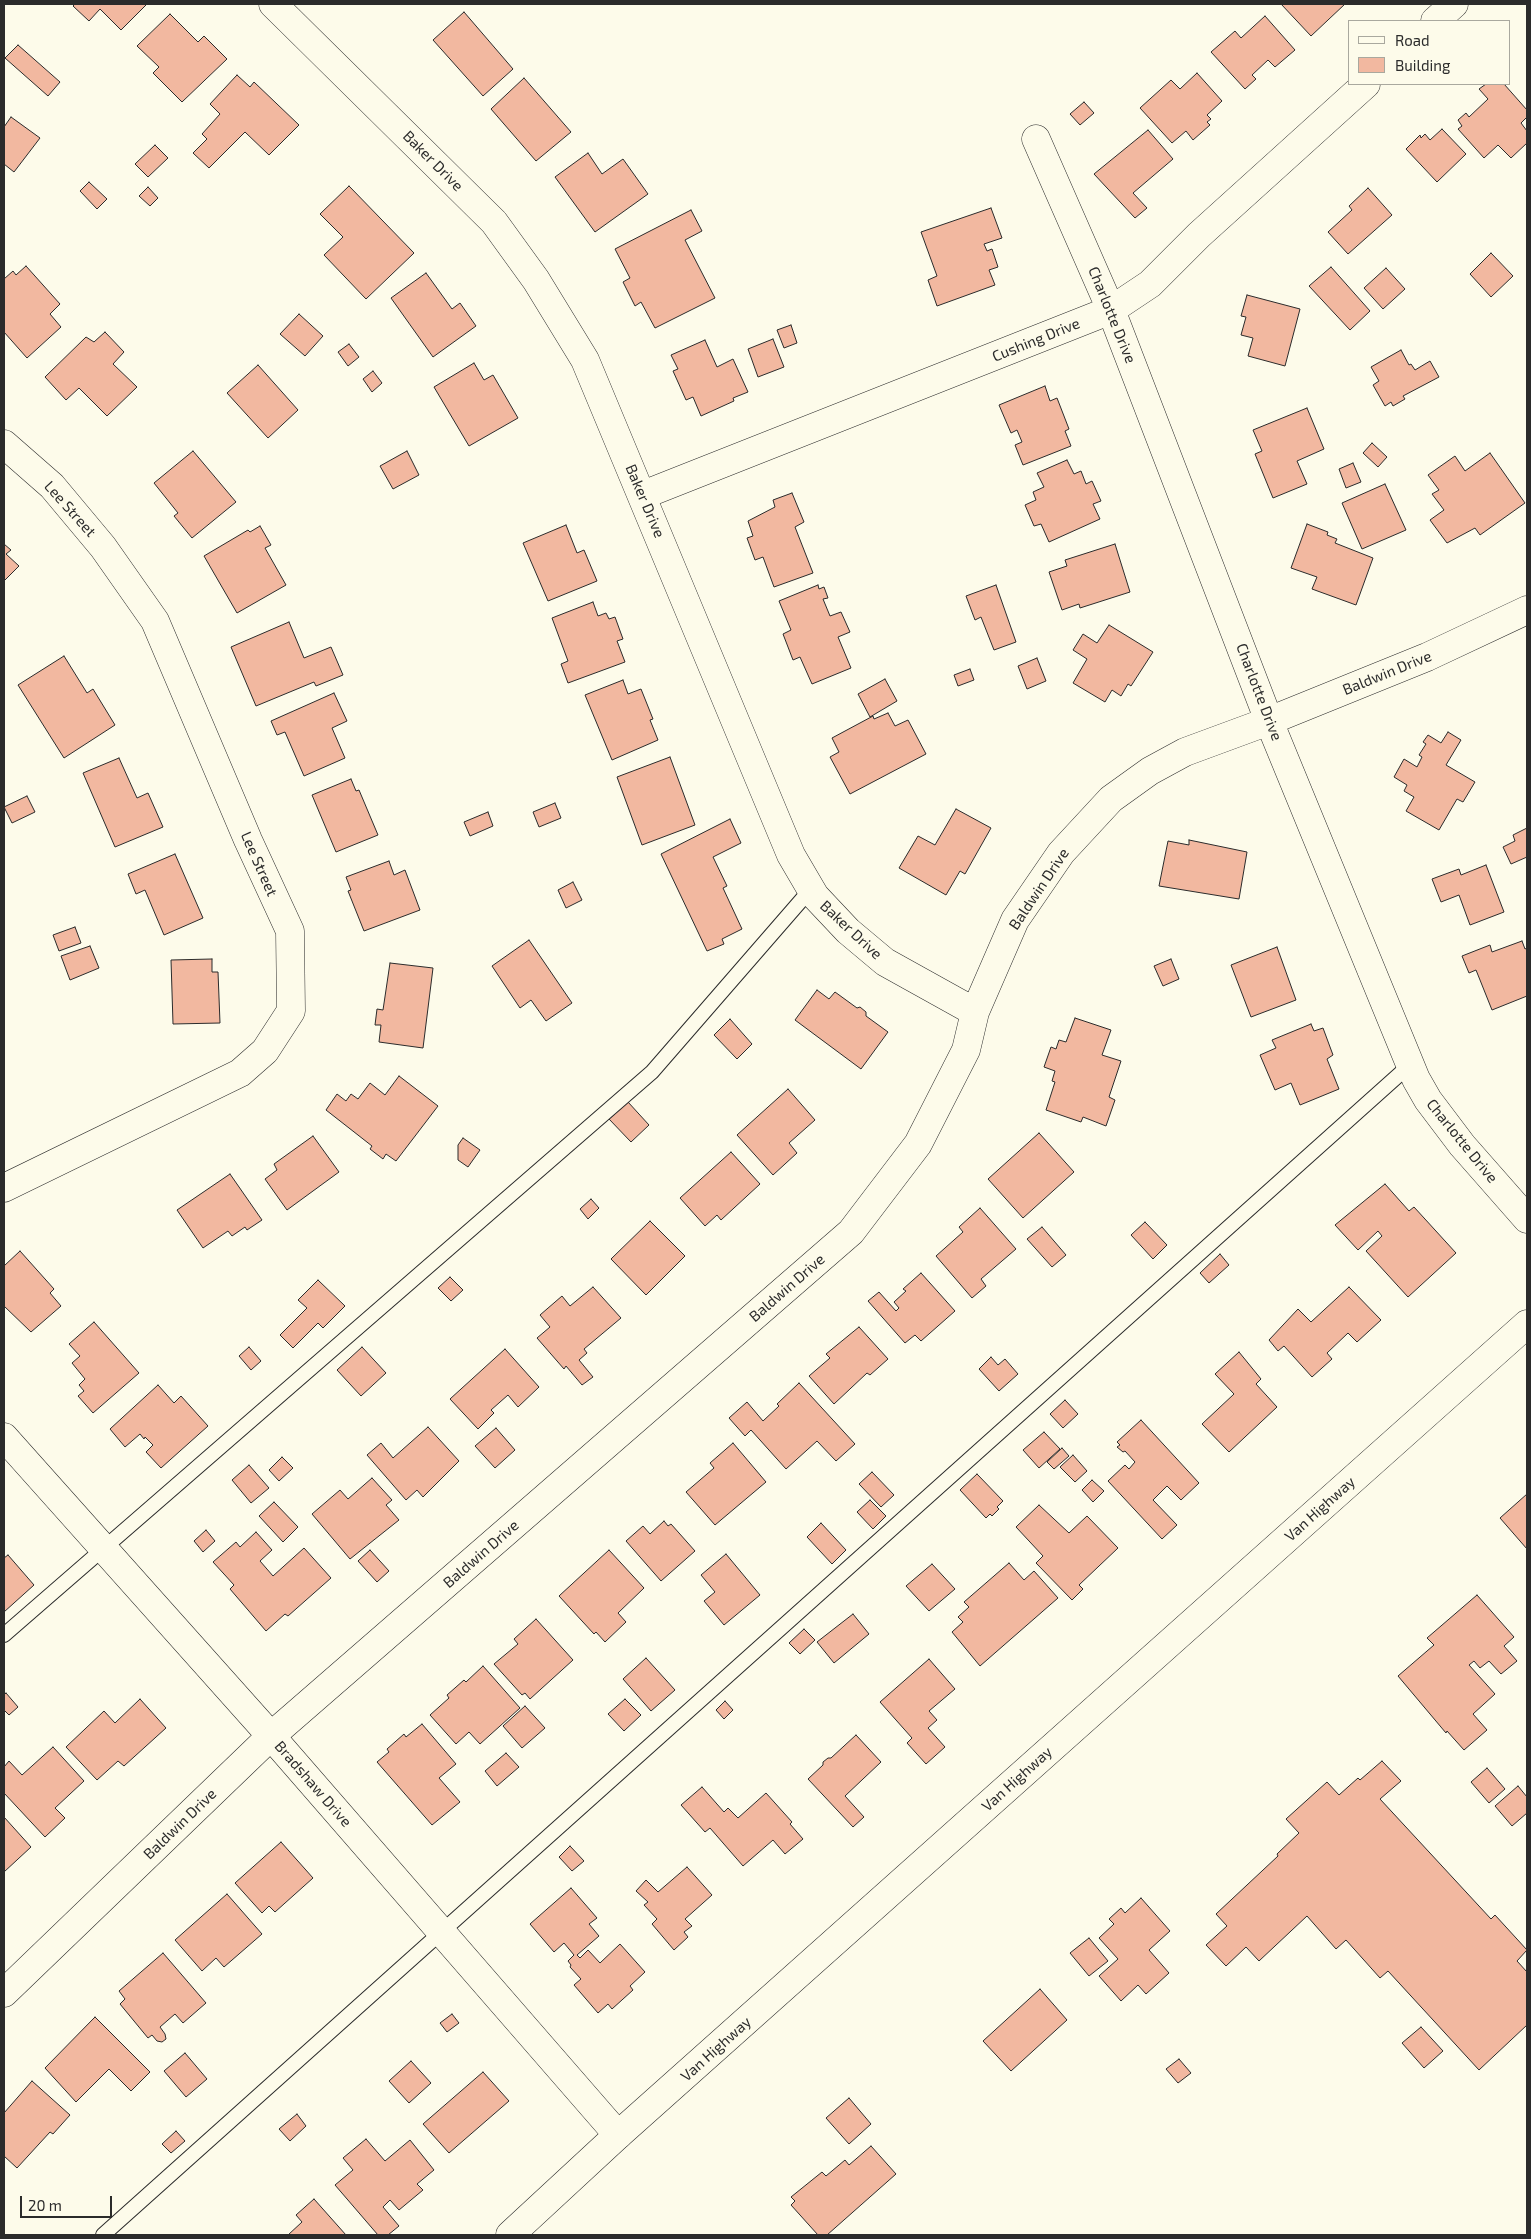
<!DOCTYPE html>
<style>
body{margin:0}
#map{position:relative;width:1531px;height:2239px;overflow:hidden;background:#fdfbea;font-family:"Exo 2",sans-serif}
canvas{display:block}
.frame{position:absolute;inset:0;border:5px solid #2b2b2b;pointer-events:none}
.legend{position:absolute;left:1348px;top:20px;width:162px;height:65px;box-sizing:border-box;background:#fdfbea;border:1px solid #a9a89e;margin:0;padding:6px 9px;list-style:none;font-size:15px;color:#2b2b2b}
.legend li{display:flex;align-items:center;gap:10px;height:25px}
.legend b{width:25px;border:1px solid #a9a89e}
.scale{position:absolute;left:20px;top:2196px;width:92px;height:22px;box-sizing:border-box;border:2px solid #2b2b2b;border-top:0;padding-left:6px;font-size:15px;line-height:18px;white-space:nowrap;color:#2b2b2b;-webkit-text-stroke:4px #fdfbea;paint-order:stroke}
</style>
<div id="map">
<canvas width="1531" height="2239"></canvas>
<div class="frame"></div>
<ul class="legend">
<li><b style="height:6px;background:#fdfbea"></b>Road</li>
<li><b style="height:14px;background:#f2b8a0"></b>Building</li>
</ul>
<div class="scale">20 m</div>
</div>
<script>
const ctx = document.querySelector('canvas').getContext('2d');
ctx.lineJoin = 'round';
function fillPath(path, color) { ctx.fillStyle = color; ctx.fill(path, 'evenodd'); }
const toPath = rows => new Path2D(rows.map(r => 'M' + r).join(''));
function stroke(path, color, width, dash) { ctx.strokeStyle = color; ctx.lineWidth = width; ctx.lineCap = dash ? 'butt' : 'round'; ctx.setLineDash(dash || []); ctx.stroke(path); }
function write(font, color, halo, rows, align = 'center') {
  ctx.font = font + ' "Exo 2",sans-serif'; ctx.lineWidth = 4; ctx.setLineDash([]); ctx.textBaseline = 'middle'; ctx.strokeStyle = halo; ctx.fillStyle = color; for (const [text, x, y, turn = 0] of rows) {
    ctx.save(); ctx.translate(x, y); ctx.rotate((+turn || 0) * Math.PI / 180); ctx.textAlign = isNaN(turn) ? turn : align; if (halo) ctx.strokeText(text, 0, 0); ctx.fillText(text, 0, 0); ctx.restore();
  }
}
const building = toPath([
 [75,4,147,4,121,30,100,9,89,21,73,6,75,4],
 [1281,4,1345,4,1311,36,1281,4],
 [464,12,513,69,483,96,433,40,464,12],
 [170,14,198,42,204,36,227,59,182,102,153,73,159,67,137,46,170,14],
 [1265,16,1295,50,1275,67,1268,60,1252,75,1256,79,1245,89,1211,52,1235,31,1241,38,1265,16],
 [18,45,60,82,48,96,5,58,18,45],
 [1197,73,1222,101,1207,115,1211,119,1207,122,1210,125,1193,140,1186,131,1172,143,1140,108,1171,80,1180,89,1197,73],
 [237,75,250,87,254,82,299,125,269,155,245,132,209,168,193,153,207,139,202,134,220,114,210,104,237,75],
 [524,78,571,132,536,161,491,109,524,78],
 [1486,84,1504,84,1527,110,1527,117,1521,123,1527,131,1527,143,1511,158,1498,145,1484,158,1458,129,1462,126,1458,120,1466,113,1469,117,1488,99,1479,89,1486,84],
 [1084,102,1094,113,1080,125,1070,114,1084,102],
 [11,117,40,138,14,172,4,164,4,127,11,117],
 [1442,129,1466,154,1437,182,1406,149,1420,135,1421,138,1425,134,1430,140,1442,129],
 [1148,130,1173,159,1133,193,1147,208,1135,218,1094,174,1148,130],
 [155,145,168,158,148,177,135,164,155,145],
 [588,153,602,174,623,159,648,194,595,232,555,177,588,153],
 [89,182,107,199,97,209,80,191,89,182],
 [349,186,414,253,366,299,324,255,343,237,320,214,349,186],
 [148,187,158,198,150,206,139,196,148,187],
 [1368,188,1392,215,1348,254,1328,232,1352,210,1349,206,1368,188],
 [991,208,1002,238,984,244,987,251,992,249,998,267,989,270,995,285,937,306,928,280,937,276,921,232,991,208],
 [691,210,702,231,685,240,715,298,655,328,641,302,635,306,623,282,630,278,615,249,691,210],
 [1491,253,1513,276,1491,297,1470,274,1491,253],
 [26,266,60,304,50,314,61,327,27,358,4,332,4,279,13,271,16,275,26,266],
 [1331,267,1370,311,1350,330,1309,286,1331,267],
 [1386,268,1405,289,1383,309,1364,288,1386,268],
 [426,273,452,309,460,303,476,326,433,357,391,298,426,273],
 [1247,295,1300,309,1285,366,1248,356,1253,338,1241,335,1246,317,1241,316,1247,295],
 [299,314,323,336,305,356,280,334,299,314],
 [791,325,797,343,784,348,777,330,791,325],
 [105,332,124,352,113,364,137,387,107,416,79,388,66,400,45,377,86,337,94,342,105,332],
 [773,339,784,367,758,377,748,349,773,339],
 [705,340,717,367,733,359,748,392,733,398,734,401,701,416,693,397,686,400,673,371,678,369,671,355,705,340],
 [349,344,359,357,348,366,338,352,349,344],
 [1401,350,1409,365,1411,364,1415,370,1430,361,1439,377,1403,396,1405,399,1393,406,1391,402,1385,406,1373,385,1379,381,1371,367,1401,350],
 [474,363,484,380,493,375,518,418,469,446,434,387,474,363],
 [258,365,298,410,268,438,227,393,258,365],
 [373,371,382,383,372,392,363,379,373,371],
 [1045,386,1050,401,1057,398,1069,429,1065,431,1071,446,1023,465,1015,445,1022,442,1017,430,1011,433,999,405,1045,386],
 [1307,408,1324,449,1297,461,1307,484,1273,498,1255,454,1262,451,1253,430,1307,408],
 [1372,443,1387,457,1378,467,1363,453,1372,443],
 [193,451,236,502,192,538,174,516,178,513,154,483,193,451],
 [407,451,419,475,393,489,380,466,407,451],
 [1490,453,1525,503,1480,535,1475,528,1447,543,1430,520,1444,510,1432,494,1439,490,1428,475,1455,456,1465,471,1490,453],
 [1067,460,1074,474,1081,471,1086,484,1092,481,1101,501,1093,504,1100,519,1049,542,1041,524,1034,526,1025,505,1036,500,1033,492,1044,487,1037,473,1067,460],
 [1353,463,1361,482,1346,488,1339,469,1353,463],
 [1385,484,1406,530,1362,549,1342,503,1385,484],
 [792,493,804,522,795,527,813,573,774,587,763,557,755,560,747,538,753,536,748,521,775,507,773,500,792,493],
 [1307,524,1328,532,1327,535,1337,539,1335,543,1373,558,1356,605,1312,589,1317,577,1291,568,1307,524],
 [566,525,577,553,584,550,597,581,548,601,523,543,566,525],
 [260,526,271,545,265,548,286,585,237,613,204,556,248,530,250,532,260,526],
 [4,544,11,550,6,554,19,566,4,581,4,544],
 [1115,544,1130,592,1080,608,1079,604,1062,610,1049,572,1067,566,1065,560,1115,544],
 [818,585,819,589,824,587,828,598,823,599,830,616,841,612,850,632,838,637,851,668,812,684,800,657,793,660,783,634,791,630,779,601,818,585],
 [996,585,1016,642,994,650,981,617,975,620,966,596,996,585],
 [593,602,598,616,606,613,609,619,615,617,623,639,617,641,625,662,568,683,561,664,568,661,552,618,593,602],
 [289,622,304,658,331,647,343,675,316,686,314,682,256,706,231,647,289,622],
 [1109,625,1153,652,1131,686,1128,684,1121,696,1112,690,1105,702,1073,683,1087,659,1073,650,1083,634,1097,643,1109,625],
 [64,656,87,693,93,689,115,725,64,758,18,685,64,656],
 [1037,658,1046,681,1027,689,1018,666,1037,658],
 [970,669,974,680,958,686,954,675,970,669],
 [885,679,897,701,870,717,858,694,885,679],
 [623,680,628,694,641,689,653,719,650,720,658,740,612,760,585,695,623,680],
 [334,693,347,721,332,728,345,758,304,776,285,732,277,735,271,721,334,693],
 [888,713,895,726,908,720,926,754,850,794,830,757,839,752,832,738,873,716,874,719,888,713],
 [1448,732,1461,740,1446,765,1475,782,1463,802,1457,799,1439,830,1406,811,1414,797,1404,791,1407,785,1394,777,1404,759,1417,767,1422,757,1419,755,1426,744,1423,742,1428,735,1441,743,1448,732],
 [670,757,695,825,642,845,617,777,670,757],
 [119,758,137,798,148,793,163,827,115,847,83,773,119,758],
 [351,779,356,791,359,790,378,835,336,852,312,795,351,779],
 [27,796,35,812,12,823,4,807,27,796],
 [555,803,561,818,539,827,533,812,555,803],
 [956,809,991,828,965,874,960,871,946,895,899,868,918,836,935,845,956,809],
 [488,812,493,826,470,836,464,822,488,812],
 [730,819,741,843,713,857,727,886,723,888,742,929,722,939,724,944,707,951,661,854,730,819],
 [1527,828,1527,857,1511,864,1503,847,1515,841,1513,835,1527,828],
 [1189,840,1247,852,1239,899,1159,886,1168,841,1189,845,1189,840],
 [175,854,203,918,164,935,145,890,136,894,128,874,175,854],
 [389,861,394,875,405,870,420,910,364,931,348,891,351,890,346,877,389,861],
 [1486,865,1504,912,1470,925,1459,895,1441,902,1432,879,1459,869,1461,875,1486,865],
 [573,882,582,900,566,908,558,890,573,882],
 [75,927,81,943,59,951,53,935,75,927],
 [529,940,572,1003,546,1021,531,1000,520,1008,492,966,529,940],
 [1522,941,1525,949,1527,948,1527,996,1492,1010,1476,970,1469,973,1462,956,1490,945,1492,952,1522,941],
 [90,946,99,968,70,980,61,956,90,946],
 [1277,947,1296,1000,1251,1017,1231,965,1277,947],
 [212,959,212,972,218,972,220,1023,173,1024,171,960,212,959],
 [1171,959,1179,979,1163,986,1154,966,1171,959],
 [390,963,433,968,423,1048,379,1042,381,1025,375,1025,377,1009,383,1010,390,963],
 [817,990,829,999,835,992,857,1008,860,1007,866,1012,866,1016,888,1032,861,1069,795,1020,817,990],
 [1075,1018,1111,1030,1102,1055,1121,1061,1109,1097,1115,1100,1106,1126,1083,1117,1081,1122,1046,1110,1055,1082,1052,1081,1055,1071,1044,1067,1051,1047,1056,1049,1059,1040,1066,1042,1075,1018],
 [730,1019,752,1044,737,1059,714,1035,730,1019],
 [1311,1024,1314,1031,1323,1028,1333,1055,1327,1059,1339,1089,1300,1105,1291,1083,1275,1090,1260,1055,1276,1048,1272,1040,1311,1024],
 [399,1076,438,1106,396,1161,386,1154,383,1159,370,1149,372,1146,326,1110,337,1094,346,1101,351,1094,358,1099,370,1083,385,1095,399,1076],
 [788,1089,815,1120,789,1143,797,1153,773,1175,737,1135,788,1089],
 [628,1102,649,1125,631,1142,609,1119,628,1102],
 [1039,1133,1074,1172,1023,1218,988,1179,1039,1133],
 [313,1136,339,1172,287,1210,265,1179,277,1170,274,1164,313,1136],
 [463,1138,480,1150,468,1167,458,1160,458,1145,463,1138],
 [731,1152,760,1184,721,1220,717,1215,705,1226,680,1198,731,1152],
 [230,1174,262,1220,247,1230,245,1227,232,1236,228,1231,203,1248,177,1210,230,1174],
 [1385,1184,1409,1211,1414,1207,1456,1253,1408,1297,1366,1251,1382,1236,1378,1231,1358,1250,1335,1225,1385,1184],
 [591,1199,599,1208,588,1219,580,1209,591,1199],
 [980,1208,1016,1249,981,1279,986,1286,972,1298,936,1256,963,1232,959,1227,980,1208],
 [650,1221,685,1256,646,1295,611,1259,650,1221],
 [1145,1222,1167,1245,1153,1259,1131,1235,1145,1222],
 [1042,1227,1066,1255,1052,1267,1027,1239,1042,1227],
 [20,1251,54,1289,50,1293,61,1306,31,1332,4,1306,4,1266,20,1251],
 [1220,1254,1229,1265,1209,1283,1200,1273,1220,1254],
 [921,1273,955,1311,921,1341,915,1335,905,1343,868,1301,879,1292,896,1311,899,1308,894,1302,906,1291,903,1289,921,1273],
 [450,1277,463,1290,451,1301,438,1288,450,1277],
 [318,1280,345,1306,323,1328,318,1323,293,1348,280,1335,307,1308,298,1300,318,1280],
 [593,1287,621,1318,584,1349,587,1353,579,1360,593,1377,582,1385,566,1366,564,1369,537,1338,550,1327,540,1315,562,1296,570,1306,593,1287],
 [1349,1287,1381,1320,1357,1342,1348,1333,1327,1353,1332,1359,1312,1377,1284,1346,1278,1351,1269,1340,1298,1309,1311,1322,1349,1287],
 [94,1322,139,1373,93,1413,78,1396,84,1391,79,1385,85,1379,72,1363,80,1356,69,1344,94,1322],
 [859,1327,888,1359,870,1375,867,1373,834,1404,809,1376,830,1358,826,1354,859,1327],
 [249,1347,261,1361,251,1370,239,1356,249,1347],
 [362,1347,386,1373,361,1396,337,1370,362,1347],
 [505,1349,539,1387,518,1407,508,1395,491,1410,494,1413,478,1429,450,1399,505,1349],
 [1239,1352,1261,1379,1256,1384,1277,1407,1229,1452,1202,1424,1234,1394,1215,1374,1239,1352],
 [991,1357,998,1365,1005,1359,1018,1374,999,1391,979,1369,991,1357],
 [799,1383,855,1444,836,1461,817,1441,786,1469,751,1430,745,1436,729,1418,747,1402,763,1421,779,1406,777,1404,799,1383],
 [158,1385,174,1403,181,1396,208,1426,161,1468,146,1452,153,1445,145,1437,144,1439,140,1434,125,1447,110,1429,158,1385],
 [1065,1400,1078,1414,1063,1428,1050,1414,1065,1400],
 [1141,1420,1199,1483,1181,1500,1167,1486,1153,1500,1177,1525,1162,1539,1108,1481,1125,1465,1129,1469,1135,1462,1125,1451,1123,1452,1117,1447,1120,1445,1117,1442,1141,1420],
 [428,1427,459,1461,423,1497,417,1490,406,1500,367,1455,381,1443,393,1458,428,1427],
 [496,1428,515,1450,495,1468,475,1446,496,1428],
 [1044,1432,1060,1449,1039,1468,1023,1450,1044,1432],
 [733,1443,766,1482,715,1525,686,1492,714,1468,710,1463,733,1443],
 [1062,1448,1069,1456,1054,1469,1047,1462,1062,1448],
 [1073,1455,1087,1471,1075,1482,1060,1467,1073,1455],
 [282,1457,293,1468,279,1481,269,1470,282,1457],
 [249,1465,269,1488,251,1503,232,1480,249,1465],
 [872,1472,894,1495,881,1507,859,1484,872,1472],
 [977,1474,1003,1501,997,1507,999,1509,992,1516,990,1514,986,1518,960,1490,977,1474],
 [372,1478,392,1500,386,1505,399,1520,350,1559,312,1514,340,1490,348,1499,372,1478],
 [1092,1480,1104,1491,1093,1502,1082,1490,1092,1480],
 [1527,1494,1527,1549,1500,1518,1527,1494],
 [870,1500,886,1516,873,1529,857,1512,870,1500],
 [274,1502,298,1527,283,1542,259,1516,274,1502],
 [1039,1505,1069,1533,1087,1516,1118,1548,1079,1585,1083,1589,1072,1600,1036,1563,1043,1556,1016,1527,1039,1505],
 [664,1521,668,1526,671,1524,695,1551,661,1581,626,1541,643,1526,650,1534,664,1521],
 [821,1523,846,1550,832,1564,807,1537,821,1523],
 [206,1530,215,1541,203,1552,194,1541,206,1530],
 [256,1532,272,1550,260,1561,273,1576,304,1548,331,1578,288,1616,285,1614,266,1631,230,1589,234,1585,213,1562,236,1542,240,1547,256,1532],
 [370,1550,389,1571,377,1582,358,1561,370,1550],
 [609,1550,644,1588,618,1613,626,1622,605,1642,596,1632,594,1634,559,1596,609,1550],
 [726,1554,760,1595,724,1625,704,1601,715,1592,701,1575,726,1554],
 [8,1555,34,1585,4,1612,4,1558,8,1555],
 [1009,1563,1024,1580,1034,1571,1058,1598,980,1666,952,1632,963,1622,958,1617,969,1607,964,1602,1009,1563],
 [932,1564,955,1589,929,1611,906,1586,932,1564],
 [1477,1595,1514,1637,1504,1646,1517,1661,1501,1674,1489,1661,1480,1668,1474,1661,1469,1665,1495,1694,1473,1714,1487,1730,1464,1750,1447,1731,1446,1733,1398,1676,1434,1645,1427,1638,1477,1595],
 [853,1614,869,1634,834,1663,817,1642,853,1614],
 [536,1619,573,1660,530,1699,525,1693,522,1695,494,1664,518,1644,514,1639,536,1619],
 [804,1629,815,1640,800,1654,789,1643,804,1629],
 [646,1658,675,1690,651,1711,623,1679,646,1658],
 [929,1659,955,1689,929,1711,937,1720,928,1728,945,1747,926,1764,907,1743,912,1738,880,1702,929,1659],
 [483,1666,520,1708,480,1744,469,1732,456,1744,430,1715,449,1698,447,1695,464,1680,466,1682,483,1666],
 [6,1693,18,1707,9,1715,4,1710,4,1695,6,1693],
 [140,1699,166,1728,124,1766,118,1761,97,1780,66,1747,104,1711,115,1723,140,1699],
 [625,1699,641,1715,624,1731,608,1714,625,1699],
 [725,1701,733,1710,724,1719,716,1710,725,1701],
 [525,1706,545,1728,522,1748,503,1726,525,1706],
 [422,1724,456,1764,439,1778,460,1802,432,1825,377,1762,389,1752,387,1749,404,1734,406,1737,422,1724],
 [856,1735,881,1762,845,1796,864,1817,853,1827,808,1779,823,1765,823,1762,828,1758,831,1758,856,1735],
 [53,1747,84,1781,55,1808,65,1818,45,1837,4,1793,4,1767,9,1761,22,1775,53,1747],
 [506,1753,519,1767,497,1786,485,1771,506,1753],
 [1382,1761,1401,1781,1380,1799,1491,1919,1495,1915,1527,1950,1517,1961,1527,1972,1527,2025,1479,2070,1388,1971,1380,1978,1346,1940,1336,1949,1307,1916,1259,1961,1246,1947,1226,1966,1206,1945,1227,1926,1216,1914,1278,1856,1277,1854,1299,1833,1286,1819,1327,1782,1339,1795,1358,1778,1360,1780,1382,1761],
 [1487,1768,1505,1789,1489,1803,1471,1782,1487,1768],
 [1518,1786,1527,1797,1527,1813,1512,1826,1495,1806,1518,1786],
 [702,1787,724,1812,728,1808,738,1818,766,1793,792,1822,790,1824,803,1839,785,1854,773,1840,743,1866,710,1828,705,1832,681,1805,702,1787],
 [4,1817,31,1847,4,1872,4,1817],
 [281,1842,313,1878,275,1912,269,1906,262,1913,235,1883,281,1842],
 [570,1846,584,1861,572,1871,559,1857,570,1846],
 [687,1867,712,1895,685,1919,692,1926,684,1932,688,1937,674,1950,652,1924,657,1919,644,1905,648,1902,636,1891,646,1880,658,1892,687,1867],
 [571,1888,597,1918,589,1924,599,1936,577,1955,580,1958,588,1950,600,1963,620,1944,645,1972,630,1986,633,1990,612,2009,608,2004,598,2013,574,1985,581,1979,570,1967,571,1965,568,1961,574,1955,564,1943,554,1952,530,1924,571,1888],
 [227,1894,262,1934,224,1967,216,1958,202,1971,175,1940,227,1894],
 [1141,1898,1170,1931,1149,1950,1169,1973,1146,1994,1138,1985,1121,2001,1099,1976,1118,1959,1099,1938,1114,1924,1109,1919,1121,1908,1125,1913,1141,1898],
 [1089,1938,1108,1961,1089,1976,1070,1953,1089,1938],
 [163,1953,206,2003,183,2023,175,2014,160,2027,165,2034,166,2039,162,2042,157,2041,152,2035,148,2038,120,2004,125,1999,119,1991,163,1953],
 [1040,1989,1067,2020,1011,2071,983,2041,1040,1989],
 [452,2014,459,2023,447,2032,440,2023,452,2014],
 [95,2017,150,2072,131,2091,109,2069,76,2102,45,2068,95,2017],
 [1421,2027,1443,2051,1424,2068,1402,2043,1421,2027],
 [185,2053,207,2079,186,2097,164,2071,185,2053],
 [1179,2059,1191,2073,1178,2083,1166,2069,1179,2059],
 [411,2061,431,2083,409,2103,389,2081,411,2061],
 [483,2072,509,2101,449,2153,423,2124,483,2072],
 [32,2081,70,2115,53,2134,50,2132,17,2168,4,2156,4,2113,32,2081],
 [849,2098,871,2124,849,2144,826,2118,849,2098],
 [297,2114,306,2126,290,2141,279,2129,297,2114],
 [176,2131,185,2141,171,2153,162,2144,176,2131],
 [366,2139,385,2161,410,2140,434,2170,417,2184,423,2190,399,2210,390,2200,383,2207,399,2226,388,2235,378,2235,335,2185,353,2170,343,2158,366,2139],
 [871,2146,896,2174,827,2235,818,2235,791,2205,795,2201,791,2197,822,2172,826,2176,845,2160,849,2165,871,2146],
 [314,2199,346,2235,288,2235,302,2222,296,2215,314,2199]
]);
fillPath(building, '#f2b8a0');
stroke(building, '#2b2b2b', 1);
const lane = toPath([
 [4,1635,652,1072,811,889],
 [103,2235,1411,1064]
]);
const street = toPath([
 [273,4,494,222,536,280,585,360,791,855,815,896,848,931,885,962,975,1012],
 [1435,21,1454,4],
 [1036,139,1111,310,1269,721,1416,1079,1428,1100,1462,1145,1527,1219],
 [4,444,52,486,103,547,155,621,248,840,290,931,291,1011,265,1051,240,1073,4,1188],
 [643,495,1111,310,1150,284,1199,235,1366,84],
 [4,1437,271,1736,618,2135],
 [4,1993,271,1736,851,1232,918,1144,966,1050,975,1012,1015,920,1061,853,1111,799,1150,771,1185,752,1269,721,1427,657,1527,610]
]);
const secondary = toPath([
 [510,2235,618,2135,1527,1324]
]);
stroke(lane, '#2b2b2b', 16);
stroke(street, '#2b2b2b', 29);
stroke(secondary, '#2b2b2b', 29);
stroke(lane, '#fdfbea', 14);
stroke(street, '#fdfbea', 28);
stroke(secondary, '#fdfbea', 28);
write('15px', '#2b2b2b', '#fdfbea', [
 ["Baker Drive",433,161,45],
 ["Charlotte Drive",1112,315,68],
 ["Cushing Drive",1036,340,-22],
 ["Baker Drive",645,501,67],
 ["Lee Street",70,509,48],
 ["Baldwin Drive",1387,673,-22],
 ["Charlotte Drive",1259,692,69],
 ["Lee Street",259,864,66],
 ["Baldwin Drive",1039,889,-56],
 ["Baker Drive",851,930,43],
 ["Charlotte Drive",1462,1141,51],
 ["Baldwin Drive",787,1288,-41],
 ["Van Highway",1320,1509,-42],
 ["Baldwin Drive",481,1554,-41],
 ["Van Highway",1017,1779,-42],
 ["Bradshaw Drive",313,1784,49],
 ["Baldwin Drive",180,1824,-44],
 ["Van Highway",716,2049,-42]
]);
</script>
